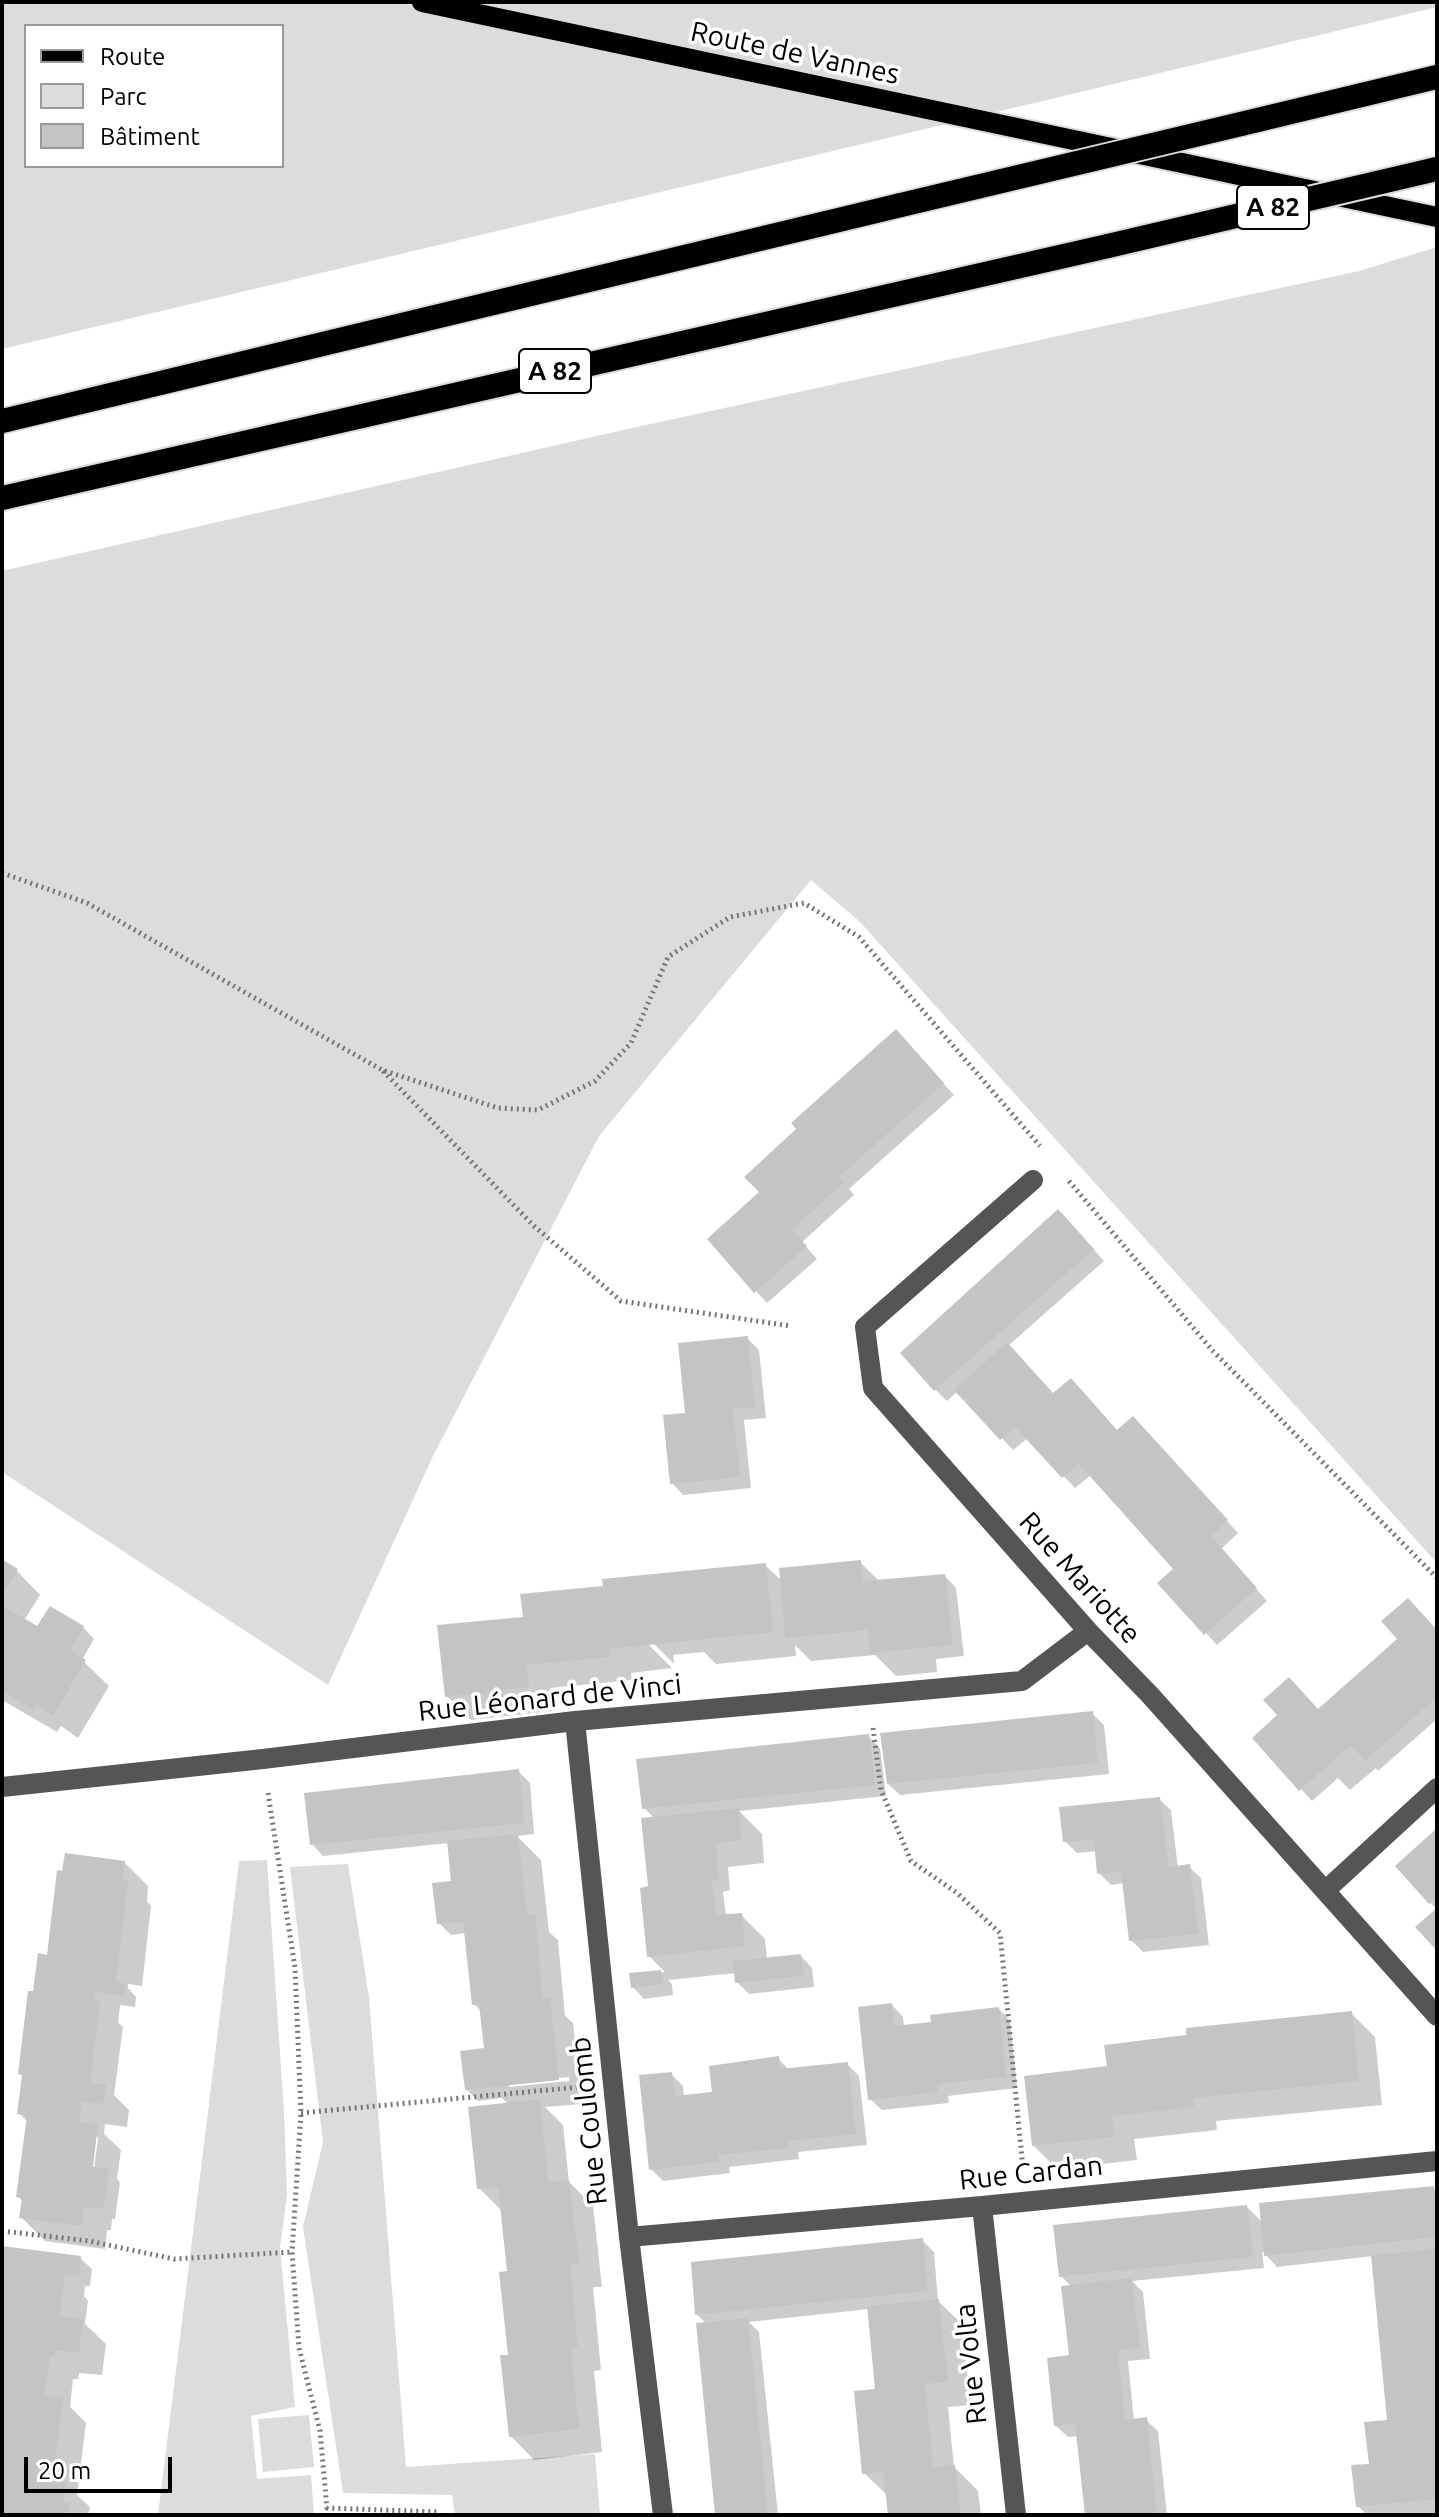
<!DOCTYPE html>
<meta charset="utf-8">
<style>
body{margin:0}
#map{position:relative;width:1439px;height:2517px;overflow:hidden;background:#fff;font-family:Ubuntu,sans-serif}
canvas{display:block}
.frame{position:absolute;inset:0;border:4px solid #000;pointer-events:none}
.legend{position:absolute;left:24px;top:24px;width:260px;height:144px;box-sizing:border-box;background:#fff;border:2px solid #999;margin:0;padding:10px 14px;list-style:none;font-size:24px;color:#000}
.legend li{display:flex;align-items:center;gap:16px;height:40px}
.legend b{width:40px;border:2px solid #999}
.scale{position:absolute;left:24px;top:2457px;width:148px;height:36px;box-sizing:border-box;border:4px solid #000;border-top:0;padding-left:10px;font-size:24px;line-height:28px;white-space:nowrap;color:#000;-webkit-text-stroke:6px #fff;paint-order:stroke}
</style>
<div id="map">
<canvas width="1439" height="2517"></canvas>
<div class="frame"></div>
<ul class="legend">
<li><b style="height:10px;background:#000"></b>Route</li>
<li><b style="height:22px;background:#dcdcdc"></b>Parc</li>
<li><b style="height:22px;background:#c4c4c4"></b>Bâtiment</li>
</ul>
<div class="scale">20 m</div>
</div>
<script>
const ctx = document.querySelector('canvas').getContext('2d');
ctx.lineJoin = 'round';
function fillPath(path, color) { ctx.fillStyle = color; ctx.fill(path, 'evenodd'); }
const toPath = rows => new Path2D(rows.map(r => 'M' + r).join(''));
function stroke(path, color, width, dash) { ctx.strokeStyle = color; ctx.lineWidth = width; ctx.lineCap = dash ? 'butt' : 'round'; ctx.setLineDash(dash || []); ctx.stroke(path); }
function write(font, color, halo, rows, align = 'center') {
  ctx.font = font + ' Ubuntu,sans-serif'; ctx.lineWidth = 7; ctx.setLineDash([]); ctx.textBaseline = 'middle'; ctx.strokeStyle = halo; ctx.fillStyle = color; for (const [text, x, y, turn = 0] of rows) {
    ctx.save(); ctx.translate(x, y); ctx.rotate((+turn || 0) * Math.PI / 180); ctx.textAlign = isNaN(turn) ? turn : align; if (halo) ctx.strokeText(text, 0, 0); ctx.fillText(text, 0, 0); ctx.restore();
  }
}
fillPath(toPath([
 [2,2,1437,2,1437,7,2,349],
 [26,26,282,26,282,166,26,166],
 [1437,247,1437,1563,860,922,811,880,599,1136,433,1456,328,1685,2,1472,2,571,632,428,1359,271],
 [267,1860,284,2113,287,2195,280,2248,295,2407,251,2416,257,2479,311,2475,314,2515,158,2515,239,1861],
 [348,1864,369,1997,406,2467,595,2454,600,2515,455,2515,452,2495,343,2493,303,2227,323,2142,290,1867],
 [309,2415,314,2467,263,2472,258,2419]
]), '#dcdcdc');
fillPath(toPath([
 [907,1043,954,1095,849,1189,854,1195,802,1242,817,1259,767,1303,756,1291,762,1193],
 [1070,1223,1104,1261,1008,1346,1054,1395,1118,1432,1145,1430,1238,1533,1221,1549,1267,1601,1217,1645,1206,1633,1176,1570,1091,1475,1075,1488,1028,1438,1013,1450,958,1391,947,1401,935,1389],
 [747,1338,759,1350,766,1418,744,1420,751,1488,683,1495,672,1483,687,1415],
 [860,1562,880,1582,945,1576,956,1588,964,1656,936,1659,937,1672,896,1676,875,1655,811,1661,795,1645,796,1656,716,1664,704,1652,673,1655,674,1664,646,1636,643,1639,672,1668,631,1673,632,1680,550,1688,552,1711,471,1720,447,1696,525,1619,605,1588,765,1565,783,1582],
 [2,1566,17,1571,40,1595,25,1619,38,1629,83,1627,94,1639,82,1660,109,1686,78,1738,61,1726,57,1732,2,1700],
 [1437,1632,1437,1719,1378,1771,1376,1768,1350,1790,1338,1778,1312,1801,1255,1738,1319,1711,1400,1639],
 [1092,1713,1104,1725,1109,1774,900,1795,888,1784],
 [868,1736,880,1748,886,1796,739,1811,762,1834,764,1863,728,1867,730,1890,723,1892,726,1916,741,1915,765,1939,767,1960,801,1956,812,1968,814,1987,749,1994,737,1982,736,1973,668,1980,672,1984,673,1995,644,1999,633,1987,631,1975,665,1972,649,1956,654,1818,644,1808],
 [518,1771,530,1783,534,1834,517,1836,541,1860,549,1932,558,1940,565,2016,573,2023,582,2104,545,2107,563,2125,569,2182,593,2206,602,2287,593,2287,601,2370,594,2371,602,2452,534,2460,511,2436,509,2272,502,2211,479,2188,509,2105,502,2098,478,2101,466,2089,486,2050,482,2012,474,2004,466,1933,451,1935,439,1923,454,1887,449,1843,323,1856,312,1844],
 [569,2077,569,2081,509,2087,509,2083],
 [1159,1799,1171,1810,1178,1868,1189,1867,1201,1878,1209,1945,1143,1952,1131,1940,1124,1883,1111,1885,1099,1873,1097,1851,1077,1853,1065,1841],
 [1437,1830,1437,1909,1430,1903],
 [125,1863,148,1886,147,1902,151,1906,142,1986,128,1984,128,1988,136,1997,135,2007,120,2005,118,2022,123,2027,114,2095,129,2110,127,2127,105,2124,104,2134,121,2150,117,2179,120,2182,115,2219,112,2219,111,2230,107,2230,105,2249,45,2241,21,2217,23,2202,18,2196,28,2122,19,2113,24,2077,20,2073,35,1993,48,1957],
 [94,2134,98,2138,93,2177,89,2176],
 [892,2005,903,2017,904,2027,933,2024,999,2009,1010,2021,1017,2088,948,2096,949,2103,882,2110,870,2099],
 [1351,2013,1375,2037,1382,2105,1216,2121,1217,2130,1134,2139,1137,2160,1057,2169,1033,2145],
 [778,2058,789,2070,847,2064,859,2076,867,2145,798,2152,799,2159,729,2167,730,2173,663,2181,651,2169,671,2074,683,2086,684,2097,714,2094],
 [1433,2188,1437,2192,1437,2515,1367,2515,1358,2506,1389,2422,1373,2256,1277,2267,1262,2251,1264,2268,1132,2281,1143,2292,1150,2359,1128,2361,1134,2421,1146,2420,1158,2431,1167,2515,1087,2515,1079,2436,1068,2437,1056,2426,1071,2357,1071,2286,1061,2276,1247,2207,1262,2222],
 [922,2240,934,2252,938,2301,963,2325,970,2405,948,2407,954,2467,978,2491,981,2515,890,2515,888,2496,864,2473,877,2390,869,2309,749,2322,759,2332,778,2515,717,2515,707,2324,697,2315],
 [2,2252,80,2258,92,2269,90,2286,85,2286,84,2296,88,2301,85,2324,106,2344,102,2375,79,2373,78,2379,73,2379,70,2407,86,2423,77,2495,90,2507,88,2515,2,2515]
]), '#0003');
fillPath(toPath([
 [896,1029,944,1083,839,1177,844,1182,792,1230,807,1246,754,1293,707,1239,759,1192,744,1177,796,1129,791,1123],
 [1058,1209,1094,1249,934,1391,900,1353],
 [748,1336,755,1407,733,1409,740,1477,670,1484,663,1415,685,1413,678,1343],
 [1007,1342,1053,1393,1071,1378,1117,1430,1133,1416,1228,1520,1211,1536,1257,1588,1204,1635,1157,1583,1173,1569,1079,1464,1062,1478,1015,1427,1000,1440,954,1390],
 [3,1560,18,1569,2,1595,2,1562],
 [861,1560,863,1581,945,1574,953,1645,870,1653,868,1630,785,1638,779,1568],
 [766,1563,773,1632,609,1649,610,1657,527,1665,529,1687,445,1697,437,1625,523,1617,520,1594,603,1586,602,1579],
 [1408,1598,1437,1630,1437,1697,1365,1761,1351,1745,1299,1791,1252,1738,1277,1715,1263,1700,1289,1677,1318,1709,1397,1639,1381,1621],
 [2,1605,37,1626,50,1606,84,1626,70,1650,86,1660,53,1716,37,1704,32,1709,2,1691],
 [1093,1711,1098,1763,887,1784,880,1733],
 [869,1734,875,1785,642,1809,636,1759],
 [519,1769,524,1823,310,1845,304,1793],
 [1160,1797,1169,1867,1190,1864,1198,1934,1129,1941,1121,1871,1097,1874,1094,1840,1063,1842,1059,1807],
 [739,1808,741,1840,716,1843,719,1879,712,1880,716,1915,742,1913,745,1946,647,1957,640,1888,648,1886,641,1818],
 [1437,1828,1437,1897,1429,1904,1395,1866],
 [518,1834,527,1915,535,1915,543,1998,550,1997,559,2080,465,2090,460,2051,484,2048,479,2004,472,2005,463,1922,437,1924,432,1883,451,1881,447,1841],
 [65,1853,125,1861,123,1880,128,1880,116,1982,125,1983,124,1996,95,1992,94,2000,100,2001,90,2083,106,2084,103,2104,82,2101,79,2122,98,2124,93,2167,109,2168,104,2208,83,2207,82,2226,19,2218,22,2198,16,2197,27,2116,17,2114,22,2075,18,2074,28,1991,33,1991,38,1953,47,1955,57,1870,62,1871],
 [1437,1908,1437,1951,1415,1927],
 [801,1954,804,1976,735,1983,733,1961],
 [661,1970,663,1984,631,1988,629,1973],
 [892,2003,894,2026,931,2022,930,2015,999,2007,1006,2077,937,2084,938,2092,868,2100,858,2007],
 [1352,2011,1359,2081,1193,2098,1194,2107,1112,2116,1114,2137,1032,2146,1024,2076,1107,2066,1104,2045,1186,2035,1186,2028],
 [779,2056,780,2069,848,2062,856,2134,788,2141,788,2148,718,2155,719,2162,649,2170,639,2075,672,2072,675,2096,712,2092,709,2066],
 [540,2099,548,2182,569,2180,574,2221,579,2264,570,2264,578,2347,571,2348,579,2429,509,2437,500,2355,508,2355,499,2272,507,2271,498,2187,477,2189,468,2107],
 [1434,2186,1437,2237,1264,2256,1259,2203],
 [1247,2205,1253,2257,1059,2277,1053,2225],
 [923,2238,928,2291,695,2315,691,2262],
 [2,2246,81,2256,79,2276,65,2275,60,2316,83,2319,79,2353,56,2350,55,2356,50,2356,45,2396,63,2397,53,2480,67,2481,63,2502,70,2503,68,2515,2,2515],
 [1437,2249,1437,2499,1356,2507,1351,2465,1369,2464,1364,2422,1387,2420,1371,2255],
 [1132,2278,1140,2348,1118,2350,1125,2420,1147,2417,1157,2515,1085,2515,1075,2424,1054,2426,1047,2358,1069,2355,1061,2286],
 [939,2299,948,2382,925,2384,933,2467,955,2465,961,2515,888,2515,883,2472,862,2474,854,2391,875,2389,867,2306],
 [748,2318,768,2515,715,2515,696,2323]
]), '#c4c4c4');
const major = toPath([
 [422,2,1437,217]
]);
const highway = toPath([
 [1241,124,1437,77],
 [2,421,901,205],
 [2,498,1108,246]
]);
stroke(major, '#dbdbdb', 24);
stroke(highway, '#dbdbdb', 28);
stroke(toPath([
 [2,873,87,903,382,1070,498,1108,538,1110,595,1081,631,1043,668,957,730,917,804,903,859,937,1040,1146],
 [383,1071,534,1226,621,1301,791,1326],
 [1069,1181,1212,1350,1437,1578],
 [873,1728,881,1790,911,1861,957,1893,1000,1933,1023,2169],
 [268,1793,295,1968,301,2113,292,2252,299,2348,320,2431,327,2508,439,2512,439,2515],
 [301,2113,580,2087],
 [2,2231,89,2241,174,2259,292,2252]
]), '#777', 5, [2, 4]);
stroke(toPath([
 [1033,1180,865,1327,873,1388,1088,1631,1150,1695,1437,2016],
 [575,1721,629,2237,663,2515],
 [2,1787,263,1759,575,1721,1022,1681,1088,1631],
 [1326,1890,1437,1788],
 [982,2206,1016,2515],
 [629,2237,982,2206,1437,2161]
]), '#555', 20);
stroke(major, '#000', 20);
stroke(highway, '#000', 24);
const highwayBridge = toPath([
 [901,205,1241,124],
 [1108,246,1437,169]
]);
stroke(highwayBridge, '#dbdbdb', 28, []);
stroke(highwayBridge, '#000', 24);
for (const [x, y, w] of [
 [1273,207,72],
 [555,371,72]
]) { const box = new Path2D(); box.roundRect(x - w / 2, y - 22, w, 44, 6); ctx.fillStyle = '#fff'; ctx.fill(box); stroke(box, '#000', 2); }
write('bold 26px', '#000', null, [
 ["A 82",1273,207],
 ["A 82",555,371]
]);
write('28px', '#000', '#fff', [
 ["Route de Vannes",795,53,12],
 ["Rue Mariotte",1080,1578,48],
 ["Rue Léonard de Vinci",550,1698,-6],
 ["Rue Coulomb",589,2121,-96],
 ["Rue Cardan",1031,2173,-6],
 ["Rue Volta",971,2364,-96]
]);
</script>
